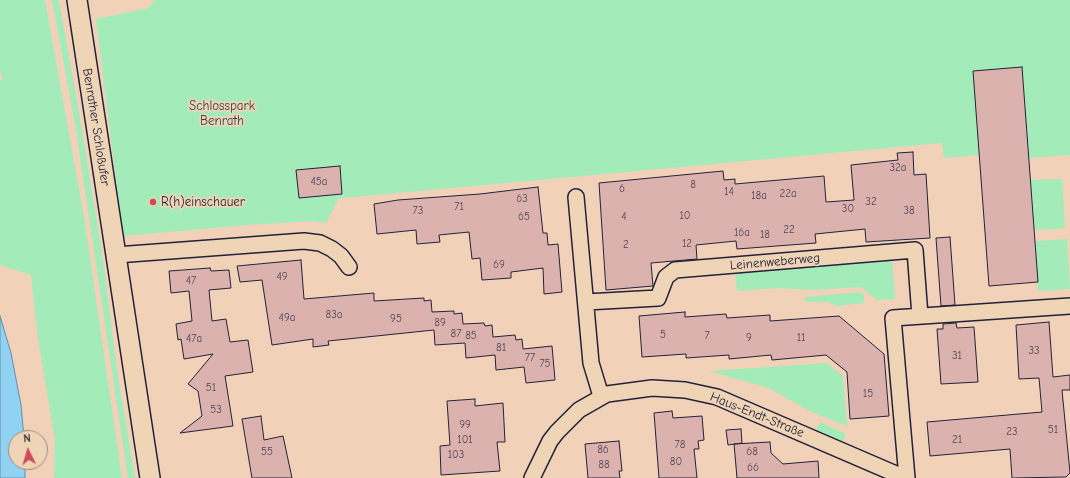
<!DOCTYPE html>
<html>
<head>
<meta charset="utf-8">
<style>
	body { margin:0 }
	#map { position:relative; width:1070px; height:478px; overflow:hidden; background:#f2d1b9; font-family:"Comic Neue",sans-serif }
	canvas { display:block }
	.north { position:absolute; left:8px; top:430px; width:40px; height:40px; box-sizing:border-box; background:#efd4b6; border:1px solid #9d8d85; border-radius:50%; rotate:355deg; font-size:11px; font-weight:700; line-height:16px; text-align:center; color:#22223b }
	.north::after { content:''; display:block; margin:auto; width:14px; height:18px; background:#d1495b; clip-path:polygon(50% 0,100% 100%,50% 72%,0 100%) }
</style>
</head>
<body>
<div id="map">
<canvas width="1070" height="478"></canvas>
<div class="north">N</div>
</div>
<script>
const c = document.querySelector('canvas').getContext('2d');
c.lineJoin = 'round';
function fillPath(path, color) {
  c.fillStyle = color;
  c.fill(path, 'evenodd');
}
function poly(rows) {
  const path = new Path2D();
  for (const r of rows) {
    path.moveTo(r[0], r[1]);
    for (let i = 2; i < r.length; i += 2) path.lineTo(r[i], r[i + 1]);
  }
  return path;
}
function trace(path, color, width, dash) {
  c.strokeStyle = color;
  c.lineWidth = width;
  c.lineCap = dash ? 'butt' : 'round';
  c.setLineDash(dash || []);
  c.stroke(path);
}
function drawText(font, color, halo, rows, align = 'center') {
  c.font = font + ' "Comic Neue",sans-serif';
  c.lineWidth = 3.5;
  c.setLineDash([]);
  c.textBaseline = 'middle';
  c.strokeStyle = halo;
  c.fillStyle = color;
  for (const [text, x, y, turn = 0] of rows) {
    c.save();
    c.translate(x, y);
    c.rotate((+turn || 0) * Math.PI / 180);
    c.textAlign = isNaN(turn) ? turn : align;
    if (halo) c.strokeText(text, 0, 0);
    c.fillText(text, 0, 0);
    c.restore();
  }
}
const green = poly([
	[0,0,45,0,85,223,122,478,54,478,55,440,38,338,31,275,0,265,0,81,3,79,0,70],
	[52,0,59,0,81,124,104,266,117,370,135,478,128,478,75,124],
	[154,0,1070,0,1070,155,1029,158,1022,67,974,71,980,155,944,158,942,143,343,198,339,198,326,223,311,221,248,225,123,236,96,19,149,8],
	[1062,179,1065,228,1034,230,1030,180],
	[1067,239,1070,289,1038,291,1035,241],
	[892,258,895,299,877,300,861,287,810,290,779,288,737,291,735,270],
	[859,292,864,295,864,303,836,306,828,302,807,302,804,299,806,297],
	[826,363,843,376,847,426,809,411,769,388,709,371],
	[820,422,846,434,842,442,816,430]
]);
const water = poly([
	[0,316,11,353,21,405,24,438,16,438,16,462,25,462,25,478,0,478,0,316]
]);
const building = poly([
	[1022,67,1038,282,989,286,973,71,1022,67],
	[913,152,914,175,926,174,930,238,866,242,865,229,815,234,816,243,737,249,736,241,696,245,697,259,651,263,653,286,606,290,599,183,723,171,724,180,735,179,735,184,824,176,826,202,854,200,851,165,898,160,897,153,913,152],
	[340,166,342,194,299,198,296,170,340,166],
	[538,187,543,233,547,233,548,245,558,244,562,292,544,294,543,268,511,272,511,278,482,280,480,258,472,259,469,232,439,235,440,242,417,244,416,230,377,234,374,204,398,200,480,194,538,187],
	[950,237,955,305,941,306,936,238,950,237],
	[301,260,304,299,374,293,374,301,424,298,424,301,431,300,432,312,454,311,454,314,462,313,463,324,484,323,485,326,492,325,493,337,515,335,516,340,522,339,523,349,552,346,555,380,526,383,524,367,496,370,495,355,466,358,465,343,435,345,434,330,328,341,329,345,313,347,313,339,272,345,262,280,240,282,237,266,301,260],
	[210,268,211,271,229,270,231,288,209,290,212,321,226,319,230,342,248,340,253,372,225,376,233,426,180,433,202,416,198,391,188,384,213,354,184,359,181,339,178,340,176,324,192,321,189,291,171,293,169,271,210,268],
	[685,312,685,317,726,314,727,318,770,315,770,321,839,316,884,354,889,416,850,419,847,372,826,355,772,360,771,355,729,359,729,355,686,358,686,354,642,357,639,316,685,312],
	[1049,322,1053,377,1070,375,1070,390,1062,390,1070,473,1066,477,1012,478,1010,449,930,456,927,422,1042,412,1039,378,1019,379,1016,325,1049,322],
	[956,323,957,328,974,327,978,382,941,384,937,329,943,329,943,324,956,323],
	[475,399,475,406,503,403,505,442,497,442,500,471,441,475,440,446,450,445,447,401,475,399],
	[672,411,673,418,702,416,704,440,698,441,699,449,694,449,697,478,659,478,654,413,672,411],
	[261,416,264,440,283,436,292,478,252,478,242,419,261,416],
	[741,429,742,443,728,445,726,430,741,429],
	[619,441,622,471,619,471,620,478,588,478,585,444,619,441],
	[770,442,771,453,783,464,818,461,819,478,737,478,734,444,770,442]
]);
const minor = poly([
	[576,197,591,363,601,396],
	[116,255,304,241,320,243,332,249,341,256,349,267],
	[586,302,658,298,666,277,675,270,915,250,920,316],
	[532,478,550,441,557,432,579,410,607,394,652,388,685,390,717,397,905,478],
	[907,478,893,318,1070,306]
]);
const tertiary = poly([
	[77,0,150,478]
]);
const markers = [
	[153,202,4,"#d1495b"]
];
const numberNames = [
	["32a",898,168],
	["45a",319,182],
	["8",693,185],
	["6",622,189],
	["14",729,192],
	["22a",788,194],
	["18a",759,196],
	["63",522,199],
	["32",871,202],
	["71",459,207],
	["30",848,209],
	["73",418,211],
	["38",909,211],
	["10",685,216],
	["65",524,217],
	["4",624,217],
	["22",789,230],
	["16a",742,233],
	["18",765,235],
	["12",687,244],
	["2",626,245],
	["69",499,265],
	["49",282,277],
	["47",191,281],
	["83a",334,315],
	["49a",287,318],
	["95",396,319],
	["89",440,323],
	["87",456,334],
	["5",663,335],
	["85",471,336],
	["7",707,336],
	["9",749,338],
	["11",801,338],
	["47a",194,339],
	["81",501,348],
	["33",1034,351],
	["31",957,356],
	["77",530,358],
	["75",545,364],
	["51",211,388],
	["15",868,394],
	["53",216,410],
	["99",465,425],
	["51",1053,430],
	["23",1012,432],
	["101",465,440],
	["21",957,440],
	["78",680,445],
	["86",603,450],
	["55",267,452],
	["68",752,452],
	["103",456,455],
	["80",676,462],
	["88",604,465],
	["66",753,468]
];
const parkNames = [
	["Schlosspark",222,106],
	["Benrath",222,121]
];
const streetNames = [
	["Benrather Schloßufer",96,127,81],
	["Leinenweberweg",775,262,-5],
	["Haus-Endt-Straße",757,415,22]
];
const poiNames = [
	["R(h)einschauer",161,202]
];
fillPath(green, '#a3ecba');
fillPath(water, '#91d2f2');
trace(water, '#658ca9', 1);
fillPath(building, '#dbb2ad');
trace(building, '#22223b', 1);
trace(minor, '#22223b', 18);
trace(tertiary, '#22223b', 22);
trace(minor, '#efd4b6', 15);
trace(tertiary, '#efd4b6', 19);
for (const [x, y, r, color] of markers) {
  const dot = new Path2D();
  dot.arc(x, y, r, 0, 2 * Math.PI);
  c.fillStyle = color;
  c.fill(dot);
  trace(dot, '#efd4b6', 1.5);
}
drawText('11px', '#504658', null, numberNames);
drawText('13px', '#35404e', '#efd4b6', parkNames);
drawText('13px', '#22223b', '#efd4b6', streetNames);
drawText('13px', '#22223b', '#efd4b6', poiNames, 'left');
</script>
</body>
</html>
